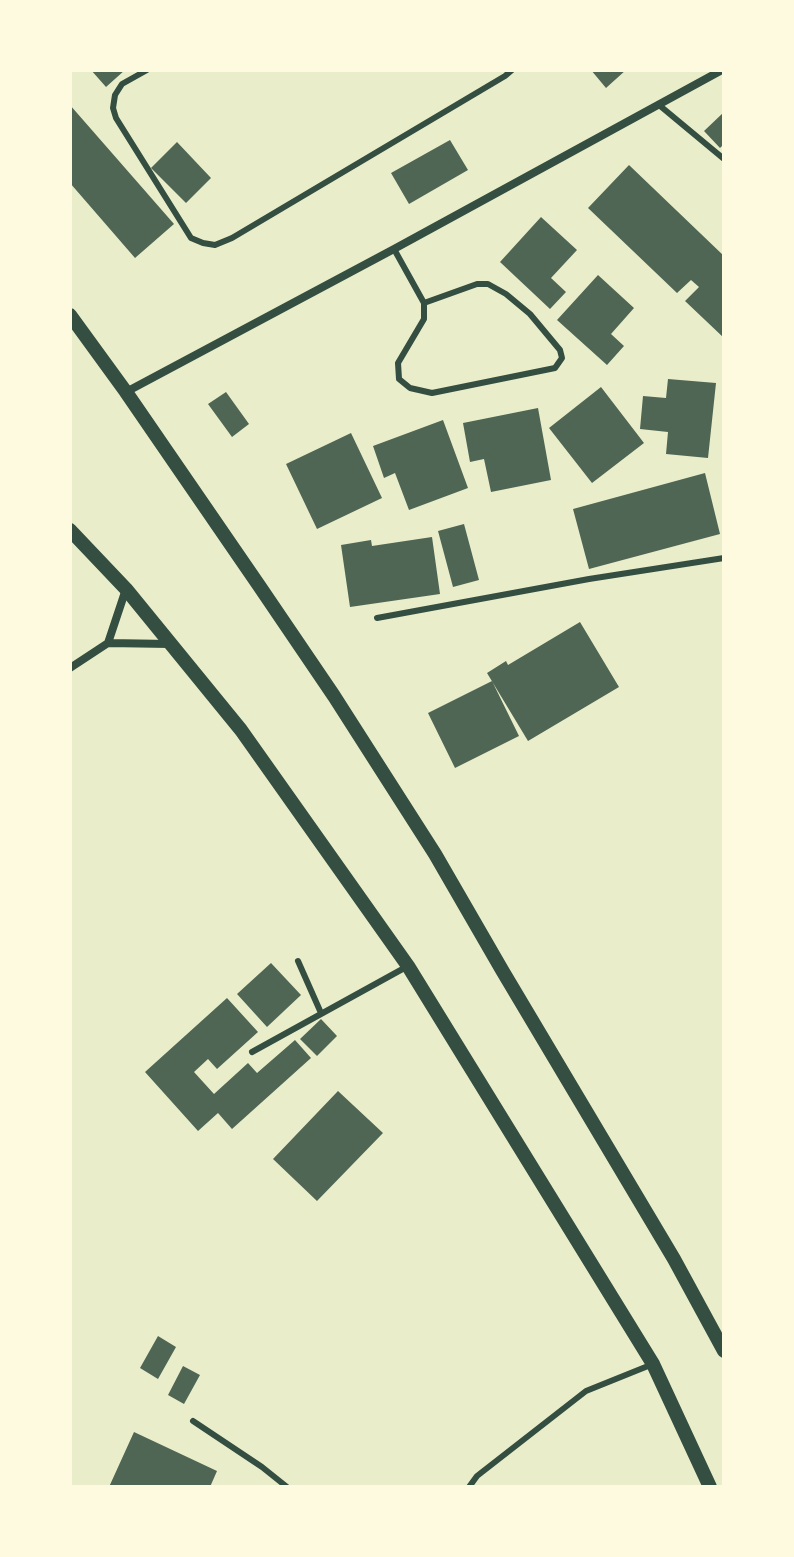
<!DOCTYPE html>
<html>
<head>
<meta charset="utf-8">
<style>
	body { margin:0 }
	#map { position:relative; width:794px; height:1557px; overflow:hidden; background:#e9edc9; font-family:"Public Sans",sans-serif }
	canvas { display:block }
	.frame { position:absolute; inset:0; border:72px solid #fefae0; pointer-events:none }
</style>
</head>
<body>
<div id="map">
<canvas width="794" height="1557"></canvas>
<div class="frame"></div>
</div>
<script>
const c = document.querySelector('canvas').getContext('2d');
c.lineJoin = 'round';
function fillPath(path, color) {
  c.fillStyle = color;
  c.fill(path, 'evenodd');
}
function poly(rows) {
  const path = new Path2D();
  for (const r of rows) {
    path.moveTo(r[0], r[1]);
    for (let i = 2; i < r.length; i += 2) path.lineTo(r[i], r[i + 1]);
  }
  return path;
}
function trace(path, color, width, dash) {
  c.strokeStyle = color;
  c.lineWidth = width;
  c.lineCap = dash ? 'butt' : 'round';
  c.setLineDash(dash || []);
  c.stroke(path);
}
const building = poly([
	[91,70,125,70,106,87],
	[591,70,626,70,606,88],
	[70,105,174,224,135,258,70,183],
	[724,112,724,144,720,148,704,131],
	[450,140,468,170,409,204,391,173],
	[177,142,211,178,186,203,151,168],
	[629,165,724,256,724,338,685,301,699,287,691,280,677,293,588,208],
	[541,217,577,250,551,278,566,292,550,309,500,262],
	[598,275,634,308,611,334,624,346,607,365,557,320],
	[668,379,716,383,708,458,666,454,668,432,640,429,643,396,666,398],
	[601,387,644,443,592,483,549,428],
	[226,392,249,424,232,437,208,404],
	[538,408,551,480,491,492,484,459,470,462,463,423],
	[443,420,468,488,409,510,395,473,384,478,373,446],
	[351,433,382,498,317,529,286,464],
	[705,473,720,534,589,569,573,509],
	[464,524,479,580,453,587,438,531],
	[432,537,440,594,350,607,341,545,371,540,372,546],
	[580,622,619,687,528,741,487,673,506,661,508,665],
	[492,681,519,736,455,768,428,713],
	[271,963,301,995,267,1027,237,994],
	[227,998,258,1032,217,1069,208,1059,194,1072,214,1094,248,1063,257,1073,295,1040,311,1058,232,1129,218,1113,198,1131,145,1072],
	[321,1019,337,1036,317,1056,300,1039],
	[338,1091,383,1133,317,1201,273,1159],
	[158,1336,176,1347,158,1379,140,1368],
	[183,1366,200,1375,184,1404,168,1395],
	[134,1432,217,1471,210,1487,109,1487]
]);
const service = poly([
	[147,70,122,84,115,95,113,108,116,118,191,238,203,243,215,245,232,238,505,76,512,70],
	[659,105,724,159],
	[394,249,424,303,424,319,398,363,399,379,410,388,432,393,555,368,562,358,560,350,530,314,506,294,488,284,477,284,424,303],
	[377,618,589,579,724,558],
	[298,961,321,1013],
	[252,1052,408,966],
	[193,1421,262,1467,287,1487],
	[469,1487,477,1476,586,1391,653,1364]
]);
const minor = poly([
	[126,392,394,249,722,70],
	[108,643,126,589],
	[70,668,108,643,170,644]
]);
const tertiary = poly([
	[70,315,126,392,260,587,334,696,435,854,502,970,674,1259,724,1351],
	[70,530,126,589,241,730,408,966,653,1364,710,1487]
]);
fillPath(building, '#4f6655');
trace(service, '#344e41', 6);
trace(minor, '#344e41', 8);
trace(tertiary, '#344e41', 14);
</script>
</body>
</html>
